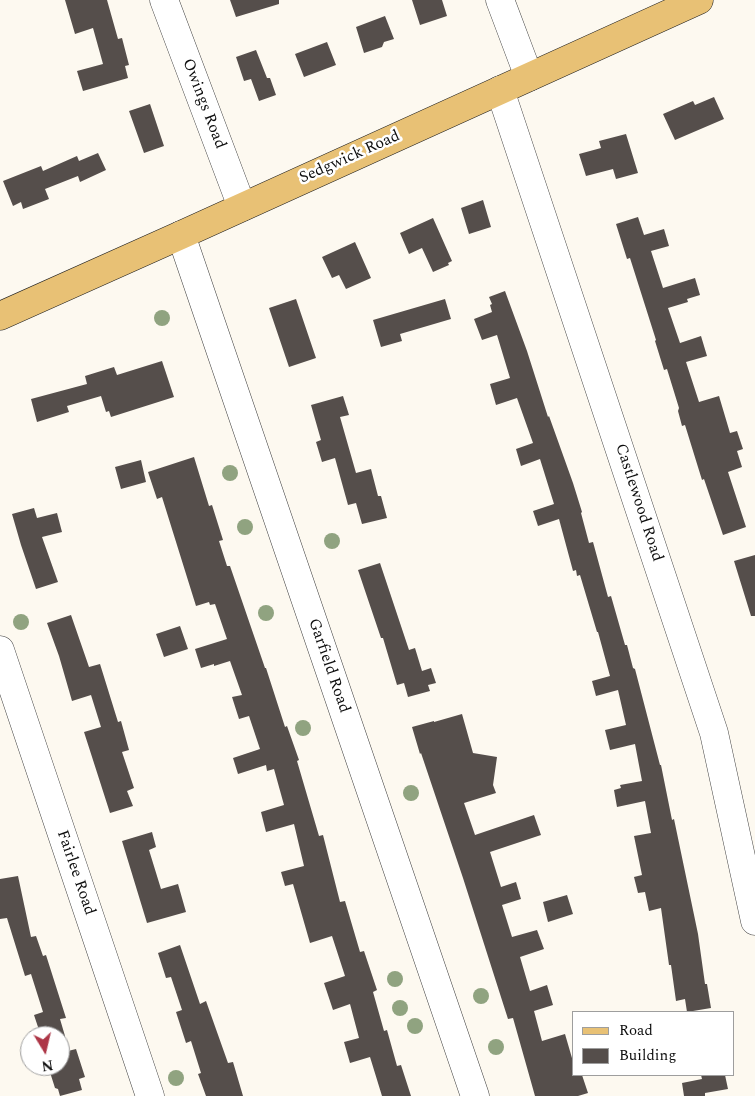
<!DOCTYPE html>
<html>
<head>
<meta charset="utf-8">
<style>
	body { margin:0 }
	#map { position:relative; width:755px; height:1096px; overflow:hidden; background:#fdf9f0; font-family:Spectral,serif }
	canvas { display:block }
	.legend { position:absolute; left:572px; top:1011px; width:162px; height:65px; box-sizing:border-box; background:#fff; border:1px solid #9e9e9e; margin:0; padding:6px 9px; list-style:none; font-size:15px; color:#0d0d0d }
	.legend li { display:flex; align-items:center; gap:10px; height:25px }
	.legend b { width:25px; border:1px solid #9e9e9e }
	.north { position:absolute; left:20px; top:1026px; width:50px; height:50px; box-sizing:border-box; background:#fff; border:1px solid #9e9e9e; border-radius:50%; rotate:171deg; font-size:14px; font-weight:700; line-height:20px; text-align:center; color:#0d0d0d }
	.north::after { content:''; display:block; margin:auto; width:18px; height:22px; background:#ad3647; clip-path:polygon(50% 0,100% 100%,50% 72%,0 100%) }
</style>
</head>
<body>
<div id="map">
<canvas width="755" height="1096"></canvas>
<ul class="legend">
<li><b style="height:6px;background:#e8c175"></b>Road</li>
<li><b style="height:14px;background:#554e4b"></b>Building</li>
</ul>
<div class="north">N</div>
</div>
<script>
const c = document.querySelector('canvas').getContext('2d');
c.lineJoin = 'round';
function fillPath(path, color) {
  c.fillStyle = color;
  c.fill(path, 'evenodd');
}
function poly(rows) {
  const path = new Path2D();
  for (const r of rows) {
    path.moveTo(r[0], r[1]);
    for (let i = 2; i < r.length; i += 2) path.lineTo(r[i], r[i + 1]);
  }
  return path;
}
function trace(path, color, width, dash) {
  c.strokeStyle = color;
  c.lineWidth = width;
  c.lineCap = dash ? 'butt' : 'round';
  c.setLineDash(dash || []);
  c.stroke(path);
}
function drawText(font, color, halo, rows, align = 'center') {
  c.font = font + ' Spectral,serif';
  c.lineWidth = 5;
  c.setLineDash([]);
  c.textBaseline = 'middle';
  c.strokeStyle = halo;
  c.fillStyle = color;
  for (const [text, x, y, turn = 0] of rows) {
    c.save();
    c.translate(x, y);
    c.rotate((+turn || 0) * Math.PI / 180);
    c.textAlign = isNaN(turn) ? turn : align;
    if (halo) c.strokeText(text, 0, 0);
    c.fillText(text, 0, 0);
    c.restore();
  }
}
const building = poly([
	[65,0,107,0,118,39,122,38,129,65,125,66,128,78,83,91,77,71,103,64,93,28,75,34],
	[230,0,279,0,279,4,236,17],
	[412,0,442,0,447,16,420,25],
	[385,16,394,39,384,42,382,47,364,53,356,27],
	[327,42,336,65,304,77,295,54],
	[256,50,267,78,270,78,276,95,259,101,251,79,244,81,236,57],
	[714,97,724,119,675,140,663,114,693,101,695,105],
	[150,104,164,146,144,153,129,111],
	[626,134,638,173,616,179,613,169,586,176,579,154,601,148,599,141],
	[98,153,106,170,80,182,78,176,45,189,49,199,23,209,21,202,13,206,3,181,41,166,43,171,77,156,79,161],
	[483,200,491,227,469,234,461,208],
	[638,217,644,235,664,229,669,246,651,251,663,288,695,278,700,295,687,299,688,302,668,308,680,343,701,336,707,356,686,362,699,402,719,396,730,433,737,431,743,449,737,451,742,467,728,472,746,527,723,535,704,479,702,480,685,425,682,426,678,411,679,408,667,369,664,370,655,341,656,340,630,258,627,259,616,224],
	[433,218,452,261,448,263,449,265,433,272,422,248,409,254,400,233],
	[355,242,371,278,346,289,339,275,332,278,322,257],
	[505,291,527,351,548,417,549,416,573,483,582,512,581,513,589,543,593,542,608,597,611,596,625,645,627,645,633,668,635,669,660,765,661,765,672,820,674,819,698,934,705,984,707,984,711,1008,687,1012,685,999,676,1001,671,965,669,965,661,908,649,911,645,892,638,893,634,877,642,875,634,836,651,833,645,801,617,807,614,790,621,788,620,785,642,781,635,744,610,750,605,730,626,725,618,690,596,696,592,681,610,676,598,632,597,632,580,575,577,576,576,570,573,571,559,519,538,526,533,511,554,504,540,459,521,466,516,449,533,443,517,398,496,405,490,384,510,378,497,335,482,340,474,319,492,312,490,305,492,304,489,297],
	[296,299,316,358,289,367,269,308],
	[445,299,451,319,400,334,402,341,381,347,373,320],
	[162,361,174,397,111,417,109,411,106,412,101,396,67,406,69,412,37,422,31,399,87,384,85,376,114,367,117,375],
	[343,396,349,415,340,417,356,473,371,469,378,496,381,496,387,518,362,524,356,503,348,505,335,458,322,462,316,442,321,440,311,405],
	[194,457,209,506,212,505,223,540,219,541,227,566,230,566,265,668,266,668,285,727,287,726,299,760,297,761,319,836,323,835,340,902,345,901,360,952,364,951,377,990,373,992,384,1031,387,1030,397,1066,401,1065,411,1096,382,1096,370,1057,350,1063,344,1042,359,1038,350,1004,333,1010,324,983,345,976,332,936,310,943,293,884,285,886,281,872,304,866,294,824,266,832,261,812,284,805,274,769,267,771,266,765,238,774,233,758,260,749,249,716,239,719,232,697,242,695,230,661,214,666,214,664,201,668,195,649,227,639,215,604,210,605,209,602,196,606,162,497,157,499,148,472],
	[141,460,146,482,121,489,115,467],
	[34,508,37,518,57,513,62,532,42,537,58,582,36,589,21,545,12,514],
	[755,555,755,616,751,616,734,561],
	[380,563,409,650,415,648,422,671,431,668,436,683,428,685,430,691,408,697,404,683,397,685,383,638,381,638,358,570],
	[71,615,89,667,100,664,118,722,121,721,129,750,122,752,134,788,127,791,133,806,110,813,84,732,101,727,91,695,72,701,59,656,47,623],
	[180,626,188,649,164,657,156,634],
	[462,714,473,753,497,757,493,785,496,793,464,803,475,835,534,815,541,835,490,852,501,887,516,882,521,899,502,905,512,937,537,930,544,949,520,957,530,991,547,985,553,1005,534,1011,542,1041,565,1034,574,1065,574,1075,582,1075,588,1093,578,1096,535,1096,513,1018,508,1019,463,878,421,753,420,754,412,727,434,721,434,722],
	[152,832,156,847,149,850,161,889,178,884,186,912,147,923,122,841],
	[18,876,31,937,36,936,43,956,46,955,66,1018,60,1019,65,1036,41,1036,34,1015,43,1012,31,974,25,976,7,918,0,919,0,879],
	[567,895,573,914,548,922,543,902],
	[180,945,200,1004,206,1001,228,1063,233,1062,243,1096,206,1096,198,1074,201,1073,191,1041,186,1043,176,1012,182,1010,171,977,166,978,158,953],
	[76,1049,85,1077,79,1079,82,1090,60,1096,58,1089,55,1088,48,1066,60,1066,60,1053],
	[701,1075,725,1075,728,1089,705,1093,705,1096,684,1096,682,1083,702,1079]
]);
const minor = poly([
	[164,0,242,207],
	[500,0,529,77],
	[500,90,714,733,755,921],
	[181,235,475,1096],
	[0,650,150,1096]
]);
const major = poly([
	[0,316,181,235,699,0]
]);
const trees = [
	[162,318],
	[230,473],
	[245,527],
	[332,541],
	[266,613],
	[21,622],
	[303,728],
	[411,793],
	[395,979],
	[481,996],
	[400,1008],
	[415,1026],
	[496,1047],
	[176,1078]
];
const streetNames = [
	["Owings Road",203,104,69],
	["Sedgwick Road",350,158,-24],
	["Castlewood Road",638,503,72],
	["Garfield Road",328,666,71],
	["Fairlee Road",75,873,71]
];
fillPath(building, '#554e4b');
trace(minor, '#404040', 29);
trace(major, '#1e1e1e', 29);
trace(minor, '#fff', 28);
trace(major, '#e8c175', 28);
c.fillStyle = '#90a380';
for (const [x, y] of trees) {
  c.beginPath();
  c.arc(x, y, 8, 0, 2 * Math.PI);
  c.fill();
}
drawText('16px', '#0d0d0d', '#fff', streetNames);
</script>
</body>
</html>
